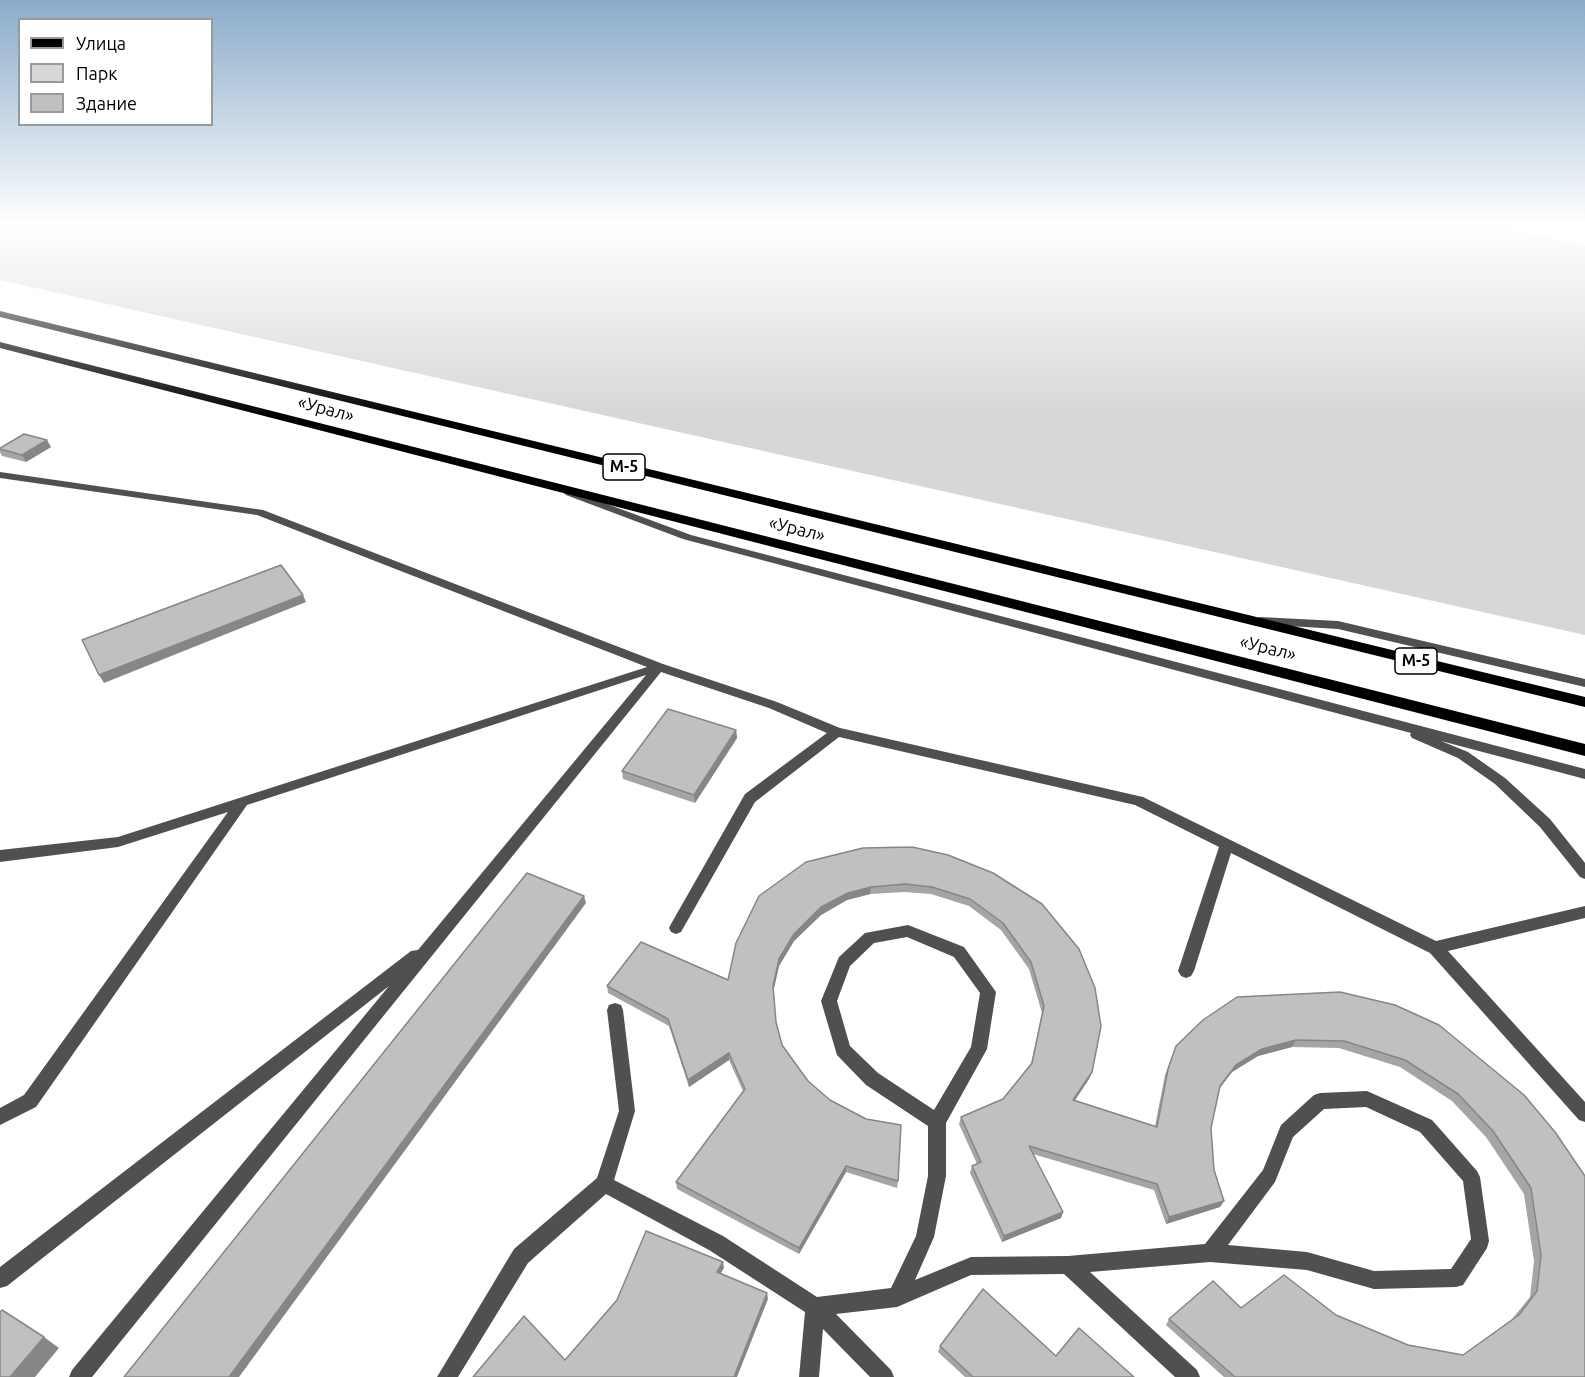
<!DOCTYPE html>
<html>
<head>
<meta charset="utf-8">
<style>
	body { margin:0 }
	#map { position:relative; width:1585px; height:1377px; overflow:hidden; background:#fff; font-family:Ubuntu,sans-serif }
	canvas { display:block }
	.legend { position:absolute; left:18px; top:18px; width:195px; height:108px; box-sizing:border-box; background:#fff; border:2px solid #999; margin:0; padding:8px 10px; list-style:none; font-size:18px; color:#000 }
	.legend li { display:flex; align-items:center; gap:12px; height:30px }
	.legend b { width:30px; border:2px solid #999 }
</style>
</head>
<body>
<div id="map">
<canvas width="1585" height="1377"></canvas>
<ul class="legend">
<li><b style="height:8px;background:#000"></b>Улица</li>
<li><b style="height:16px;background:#d7d7d7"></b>Парк</li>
<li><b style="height:16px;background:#c0c0c0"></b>Здание</li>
</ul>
</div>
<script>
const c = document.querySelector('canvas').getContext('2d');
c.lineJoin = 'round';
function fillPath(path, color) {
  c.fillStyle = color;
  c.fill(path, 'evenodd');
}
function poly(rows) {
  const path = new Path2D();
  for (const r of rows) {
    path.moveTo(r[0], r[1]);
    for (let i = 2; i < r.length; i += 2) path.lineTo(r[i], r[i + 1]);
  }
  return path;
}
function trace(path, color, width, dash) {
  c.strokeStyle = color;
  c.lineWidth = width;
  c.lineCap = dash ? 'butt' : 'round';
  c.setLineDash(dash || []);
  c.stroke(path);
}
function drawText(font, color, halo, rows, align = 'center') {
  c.font = font + ' Ubuntu,sans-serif';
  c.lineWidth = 4.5;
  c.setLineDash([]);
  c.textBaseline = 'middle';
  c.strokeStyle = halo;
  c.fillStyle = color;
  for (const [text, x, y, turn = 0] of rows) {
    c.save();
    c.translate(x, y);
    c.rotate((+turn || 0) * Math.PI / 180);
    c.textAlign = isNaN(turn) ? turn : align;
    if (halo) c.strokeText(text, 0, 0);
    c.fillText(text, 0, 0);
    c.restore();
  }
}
const green = poly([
	[0,223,1485,223,1585,246,1585,635,0,280]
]);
const service = poly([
	[0,472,263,510,663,664,777,702,840,728,1143,797,1436,941,1585,906,1585,918,1448,951,1585,1102,1585,1122,1579,1120,1430,953,1231,853,1194,971,1191,976,1186,978,1181,976,1178,971,1219,847,1135,805,839,737,755,802,681,932,676,934,671,932,669,928,671,924,745,794,827,733,769,708,661,672,92,1377,69,1377,72,1370,389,986,7,1286,0,1288,0,1267,411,951,418,950,646,675,247,805,36,1107,0,1125,0,1108,24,1095,228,812,118,847,0,862,0,850,118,837,647,667,257,515,0,478,0,472],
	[908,925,964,947,996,992,987,1049,946,1123,946,1176,934,1237,915,1280,971,1257,1068,1256,1205,1244,1263,1170,1281,1125,1314,1095,1320,1093,1367,1091,1432,1120,1477,1171,1480,1177,1489,1241,1487,1248,1463,1285,1456,1287,1374,1289,1307,1270,1210,1262,1090,1272,1197,1370,1200,1377,1175,1377,1064,1274,971,1275,897,1307,836,1314,891,1370,894,1377,870,1377,823,1329,819,1377,799,1377,805,1312,709,1250,606,1194,528,1263,458,1377,437,1377,514,1249,597,1178,619,1111,607,1010,609,1005,615,1003,621,1005,623,1010,635,1111,614,1180,723,1236,817,1297,891,1288,916,1236,928,1176,928,1126,866,1085,837,1055,821,1001,839,957,865,933,908,925],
	[907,937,954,957,980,993,971,1047,934,1110,878,1073,850,1046,837,1001,850,966,874,943,907,937],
	[1366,1107,1420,1132,1463,1181,1471,1239,1451,1269,1374,1271,1307,1252,1228,1245,1275,1182,1293,1137,1324,1109,1366,1107]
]);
const tertiary = poly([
	[569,490,691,535,1585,769,1585,779,1441,741,1468,752,1505,778,1550,819,1585,863,1585,879,1580,877,1540,827,1495,784,1458,758,1412,738,1410,735,1411,733,683,539,566,495,564,493,569,490],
	[1260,617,1338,621,1585,679,1585,687,1338,629,1256,624,1254,621,1260,617]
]);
const primary = poly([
	[0,311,1585,697,1585,707,0,317,0,311],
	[0,342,1585,744,1585,756,0,348,0,342]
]);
const wall = poly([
	[51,447,26,462,2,456,0,452,0,448],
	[736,730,737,738,695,803,623,779,622,771],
	[993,873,1092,1072,1089,1079,1075,1100,1155,1126,1165,1075,1176,1046,1237,997,1524,1095,1585,1377,1224,1377,1166,1325,1169,1319,1241,1308,1336,1315,1408,1345,1463,1355,1512,1319,1530,1297,1534,1261,1524,1194,1486,1137,1452,1101,1400,1067,1339,1048,1292,1047,1258,1056,1232,1072,1219,1089,1211,1128,1214,1170,1224,1201,1220,1207,1166,1224,1154,1190,1033,1154,1063,1212,1061,1218,1002,1242,970,1173,972,1166,977,1164,959,1124,961,1117,1003,1099,1031,1064,1042,1013,1029,969,1001,930,969,906,931,894,904,892,870,894,847,900,821,915,794,941,779,966,773,992,776,1022,782,1045,808,1081,898,1181,897,1188,846,1172,799,1254,677,1189,676,1182,743,1091,729,1060,689,1087,669,1026,608,993,607,986,728,980,759,896],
	[940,1346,1056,1356,1134,1377,965,1377,938,1352]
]);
const shadedWall = poly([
	[47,440,51,447,26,462,22,455],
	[303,595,306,602,104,683,99,675],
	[736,730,737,738,695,803,694,795],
	[871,887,870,894,847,900,821,915,794,941,779,966,773,993,773,986,779,959,794,934,821,907,848,893],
	[584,896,586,903,239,1377,229,1377],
	[1296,1040,1292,1047,1258,1056,1232,1072,1216,1093,1220,1086,1236,1065,1262,1049],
	[729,1053,729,1060,689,1087,688,1080],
	[1092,1072,1089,1079,1071,1106,1073,1100],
	[846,1166,846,1172,799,1254,799,1248],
	[1224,1201,1220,1207,1166,1224,1169,1217],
	[1063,1212,1061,1218,1002,1242,1004,1236],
	[723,1262,724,1268,718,1278,717,1272],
	[767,1293,768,1299,737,1377,734,1377],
	[44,1337,59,1348,35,1377,10,1377]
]);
const building = poly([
	[24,434,47,440,22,455,0,449,0,448,24,434],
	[281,565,303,595,99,675,82,640,281,565],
	[668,709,736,730,694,795,622,771,668,709],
	[912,847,948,855,993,873,1042,904,1079,949,1095,988,1101,1026,1092,1072,1073,1100,1157,1127,1168,1069,1176,1046,1203,1020,1237,997,1340,992,1395,1005,1439,1025,1524,1095,1555,1132,1585,1176,1585,1377,1235,1377,1169,1319,1213,1281,1241,1308,1284,1275,1336,1315,1408,1345,1463,1355,1519,1315,1537,1291,1541,1255,1531,1188,1493,1131,1458,1094,1405,1060,1344,1041,1296,1040,1262,1049,1236,1065,1220,1086,1211,1128,1214,1170,1224,1201,1169,1217,1157,1184,1029,1146,1063,1212,1004,1236,972,1166,981,1162,961,1117,1003,1099,1032,1063,1044,1006,1031,962,1003,923,970,899,932,887,905,884,871,887,848,893,821,907,794,934,779,959,773,986,776,1022,782,1045,808,1081,830,1100,866,1119,901,1125,898,1181,846,1166,799,1248,676,1182,745,1089,729,1053,688,1080,668,1019,607,986,641,942,728,980,736,943,759,896,806,862,863,848,912,847],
	[527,873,584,896,229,1377,124,1377,527,873],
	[646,1231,723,1262,717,1272,767,1293,734,1377,473,1377,524,1316,565,1360,617,1300,646,1231],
	[983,1289,1056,1356,1079,1328,1134,1377,973,1377,940,1346,983,1289],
	[2,1310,44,1337,10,1377,0,1377,0,1312,2,1310]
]);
const shields = [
	[624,467,42],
	[1416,661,42]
];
const shieldNames = [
	["М-5",624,467],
	["М-5",1416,661]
];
const streetNames = [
	["«Урал»",326,409,15],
	["«Урал»",797,529,14],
	["«Урал»",1268,648,14]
];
fillPath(green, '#d7d7d7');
fillPath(service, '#505050');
fillPath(tertiary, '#505050');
fillPath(primary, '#000');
fillPath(wall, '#a5a5a5');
fillPath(shadedWall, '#868686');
fillPath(building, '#c0c0c0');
trace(building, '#868686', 1.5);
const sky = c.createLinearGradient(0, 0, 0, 416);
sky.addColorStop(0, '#8aabca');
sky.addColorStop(0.54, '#fff');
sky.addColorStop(1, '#ffffff00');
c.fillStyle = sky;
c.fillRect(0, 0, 1585, 416);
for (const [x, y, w] of shields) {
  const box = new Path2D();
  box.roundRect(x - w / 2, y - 13, w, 26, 4.5);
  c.fillStyle = '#fff';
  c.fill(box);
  trace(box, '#000', 1.5);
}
drawText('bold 16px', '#000', null, shieldNames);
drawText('18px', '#000', '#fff', streetNames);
</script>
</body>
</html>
